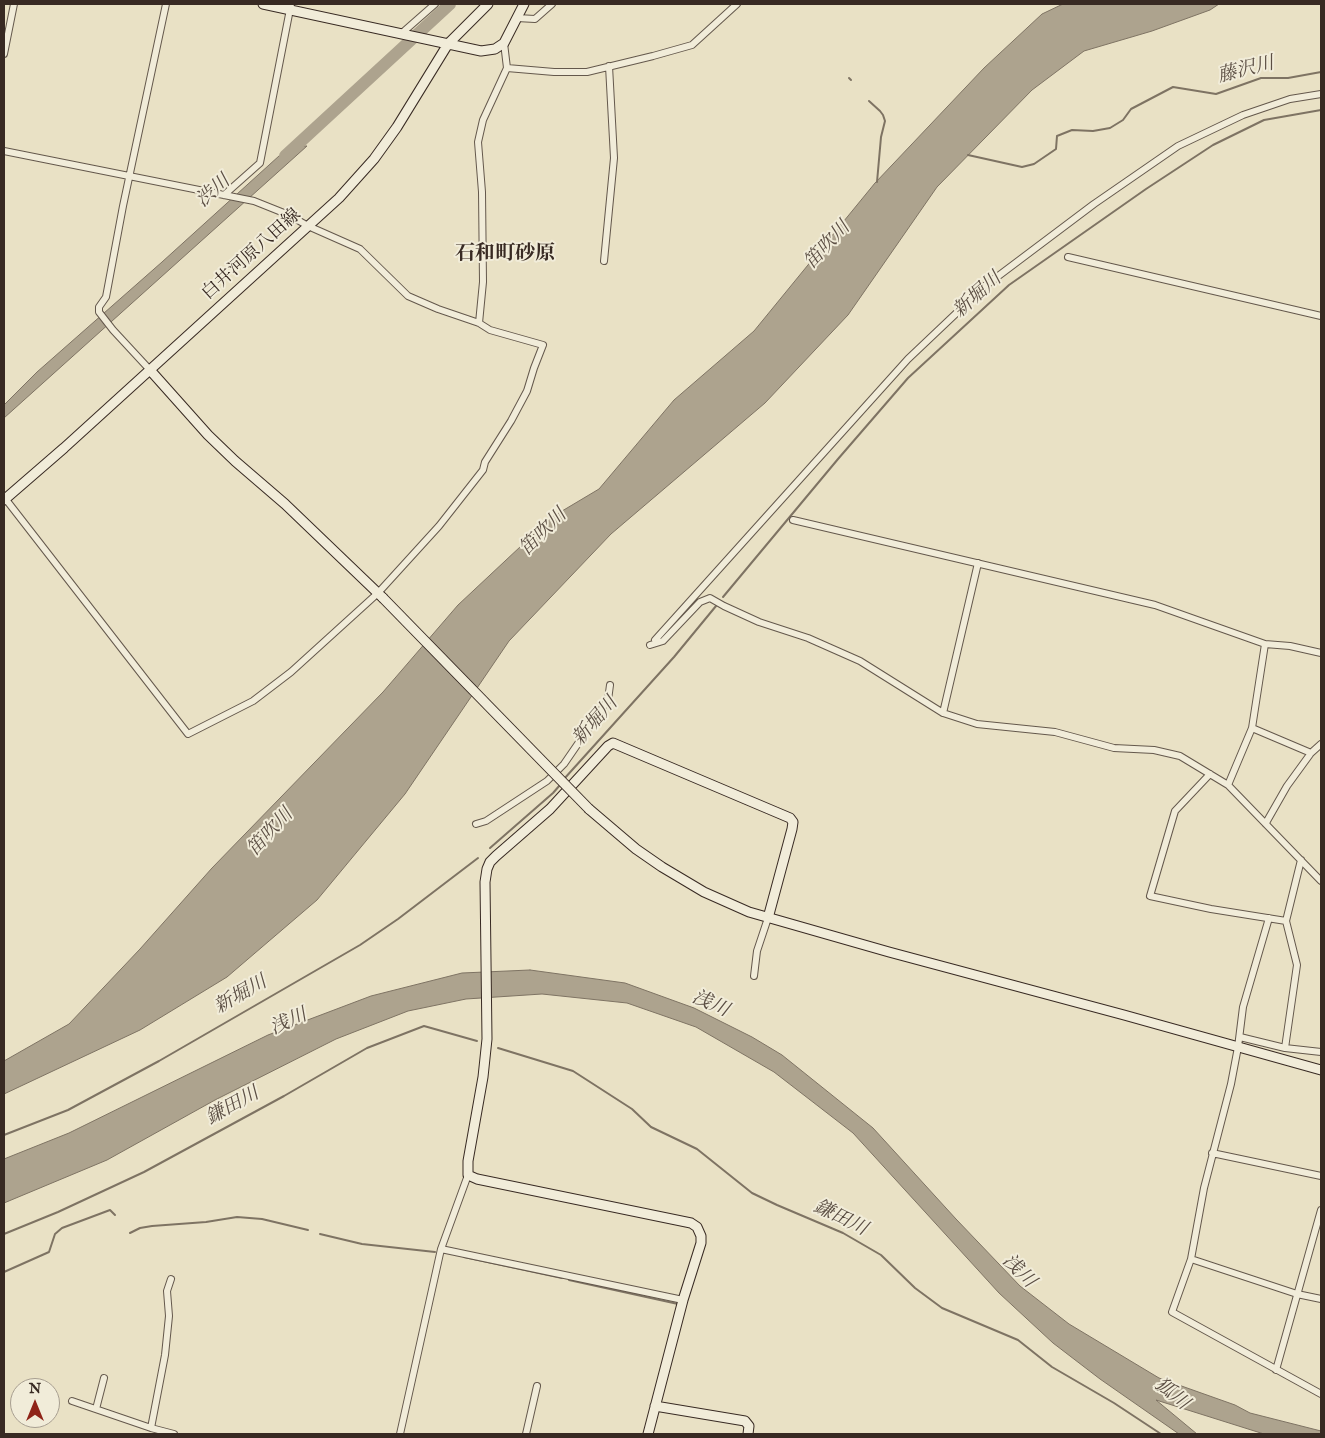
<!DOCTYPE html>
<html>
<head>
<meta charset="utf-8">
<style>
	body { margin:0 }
	#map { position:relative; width:1325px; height:1438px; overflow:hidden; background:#e9e1c5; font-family:"IM FELL English",serif }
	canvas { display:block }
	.frame { position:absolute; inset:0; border:5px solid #382a23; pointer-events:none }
	.north { position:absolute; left:10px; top:1378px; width:50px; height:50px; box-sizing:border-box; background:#f1ecd9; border:1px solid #a79e90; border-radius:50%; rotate:0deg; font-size:14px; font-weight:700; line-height:20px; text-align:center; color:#382a23 }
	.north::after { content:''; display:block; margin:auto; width:18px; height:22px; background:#8f2418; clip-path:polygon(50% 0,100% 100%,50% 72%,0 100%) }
</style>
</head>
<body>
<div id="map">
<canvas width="1325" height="1438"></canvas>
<div class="frame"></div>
<div class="north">N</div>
</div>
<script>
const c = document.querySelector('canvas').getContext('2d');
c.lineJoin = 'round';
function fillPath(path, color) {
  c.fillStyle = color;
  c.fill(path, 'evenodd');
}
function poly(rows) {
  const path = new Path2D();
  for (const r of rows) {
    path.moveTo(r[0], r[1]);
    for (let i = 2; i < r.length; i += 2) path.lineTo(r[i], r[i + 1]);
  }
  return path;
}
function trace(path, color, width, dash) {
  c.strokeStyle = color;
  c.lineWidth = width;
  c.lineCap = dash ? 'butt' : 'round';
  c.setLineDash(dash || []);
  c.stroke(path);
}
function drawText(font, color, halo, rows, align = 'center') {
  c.font = font + ' "IM FELL English","Noto Serif JP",serif';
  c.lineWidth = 4;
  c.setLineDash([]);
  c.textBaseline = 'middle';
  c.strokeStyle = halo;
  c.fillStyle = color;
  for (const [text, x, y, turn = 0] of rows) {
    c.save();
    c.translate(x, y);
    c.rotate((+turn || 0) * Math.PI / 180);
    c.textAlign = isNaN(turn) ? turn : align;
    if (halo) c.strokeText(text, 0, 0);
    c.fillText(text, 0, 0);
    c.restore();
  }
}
const water = poly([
	[1063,4,1219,4,1210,10,1152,31,1084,51,1032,90,937,187,848,315,765,403,611,534,509,641,405,794,317,900,227,977,140,1030,4,1094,4,1061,69,1024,140,949,212,868,383,692,458,605,552,517,599,489,674,400,754,331,875,183,984,68,1042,14,1063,4],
	[290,146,307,146,4,418,4,405,37,372,162,262,290,146],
	[530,970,625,983,694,1008,752,1037,782,1055,873,1128,956,1219,1020,1286,1069,1324,1159,1378,1235,1405,1250,1413,1321,1431,1321,1434,1264,1434,1156,1400,1197,1434,1179,1434,1100,1379,1053,1343,999,1293,853,1133,774,1072,696,1027,627,1003,542,994,466,999,408,1011,336,1039,215,1100,107,1160,4,1203,4,1159,69,1133,268,1035,371,996,462,973,530,970]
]);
const stream = poly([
	[849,78,851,80],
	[869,101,880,111,883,115,885,121,881,137,877,182],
	[968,155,1022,167,1034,164,1056,149,1057,136,1072,130,1093,131,1110,128,1123,120,1131,109,1173,87,1216,94,1261,78,1288,78,1321,72],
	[723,597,838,459,908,378,1009,285,1146,189,1213,145,1264,120,1321,110],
	[564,779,674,657,716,606],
	[490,848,553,793,560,785],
	[498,1048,573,1071,632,1109,651,1127,697,1149,752,1193,777,1205,843,1233,881,1255,915,1288,942,1308,1018,1340,1052,1367,1114,1403,1161,1434],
	[4,1135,68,1110,159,1061,360,945,398,919,478,858],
	[130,1233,140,1228,152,1226,206,1222,237,1217,262,1219,308,1230],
	[4,1234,58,1212,144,1172,284,1096,367,1048,424,1026,477,1041],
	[320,1234,362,1244,435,1252],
	[464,1257,562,1278],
	[4,1272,49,1252,55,1234,62,1228,110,1210,115,1215],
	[569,1280,678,1304]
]);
const river = poly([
	[285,156,450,4]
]);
const street = poly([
	[517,18,535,19,552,4],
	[402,33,435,4],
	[4,54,14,4],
	[507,68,554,72,587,72,653,56,692,45,737,4],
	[4,151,254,201,289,215,308,226,360,249,408,296,438,309,479,323,490,330,543,345,534,368,527,391,511,421,485,462,483,470,439,526,378,593,291,672,253,701,188,734,4,497],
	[224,195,260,163,291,4],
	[1068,257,1321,316],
	[604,261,614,158,609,66],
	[479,323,483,282,482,192,478,142,483,120,507,68,504,43],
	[150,370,113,330,99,312,99,307,106,297,123,206,166,4],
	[793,520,1155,605,1265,644,1290,646,1321,653],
	[655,640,908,359,985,286,1094,204,1178,146,1243,115,1290,99,1321,94],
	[650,645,663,641,700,602,710,598,724,606,759,622,808,638,860,661,943,713,977,724,1055,732,1114,748,1154,750,1180,756,1228,785,1321,881],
	[943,713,978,563],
	[1252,728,1311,753],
	[1210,774,1175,811,1150,896,1211,909,1286,921],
	[1228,785,1252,728,1265,644],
	[476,824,486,821,547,781,564,764,608,700,610,685],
	[1266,824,1267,821,1287,786,1311,753,1321,744],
	[1269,918,1243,1007,1238,1047,1231,1084,1204,1188,1191,1259,1172,1312,1321,1394],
	[754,976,757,951,768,918],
	[1240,1037,1285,1048,1321,1052],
	[1285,1048,1297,965,1286,921,1301,860],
	[1212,1153,1321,1176],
	[441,1249,683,1300],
	[1191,1259,1297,1294,1321,1299],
	[1276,1370,1321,1210],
	[72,1401,151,1428,174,1434],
	[96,1409,104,1378],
	[151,1428,165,1355,169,1316,167,1291,171,1279],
	[400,1434,441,1249,468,1175],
	[526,1434,537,1386]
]);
const secondary = poly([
	[263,4,481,51,495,49,504,43,524,4],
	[150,370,208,435,235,461,285,504,383,598],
	[4,500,64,448,339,198,374,159,397,127,448,44,488,4],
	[589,809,636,849,662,867,704,892,749,912,889,952,1124,1015,1321,1070],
	[655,1406,745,1421,749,1426,748,1434],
	[648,1434,683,1300,701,1243,701,1236,697,1227,691,1223,477,1179,468,1175,468,1161,483,1077,487,1039,485,882,487,869,490,862,496,856,550,809,608,746,613,743,790,818,793,822,792,829,768,918]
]);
const secondaryBridge = poly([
	[383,598,589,809]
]);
const streetNames = [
	["白井河原八田線",252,255,-42]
];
const waterNames = [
	["藤沢川",1246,71,-14],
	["渋川",214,192,-42],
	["笛吹川",828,246,-47],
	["新堀川",978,296,-42],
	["笛吹川",544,533,-45],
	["新堀川",596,722,-49],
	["笛吹川",271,833,-47],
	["新堀川",241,996,-30],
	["浅川",710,1005,24],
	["浅川",289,1023,-24],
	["鎌田川",233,1107,-29],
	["鎌田川",840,1219,26],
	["浅川",1018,1272,45],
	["狐川",1171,1395,39]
];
const quarterNames = [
	["石和町砂原",505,255]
];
fillPath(water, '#ada38e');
trace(water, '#7e7363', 1);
trace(stream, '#7e7363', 2);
trace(river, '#ada38e', 12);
trace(street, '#64584c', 8);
trace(secondary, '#382a23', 11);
trace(street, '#f1ecd9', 6);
trace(secondary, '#f1ecd9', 9);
trace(secondaryBridge, '#382a23', 11, []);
trace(secondaryBridge, '#f1ecd9', 9);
drawText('18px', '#382a23', '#f1ecd9', streetNames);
drawText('italic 19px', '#5b4e43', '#f1ecd9', waterNames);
drawText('bold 20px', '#382a23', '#f1ecd9', quarterNames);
</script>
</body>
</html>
